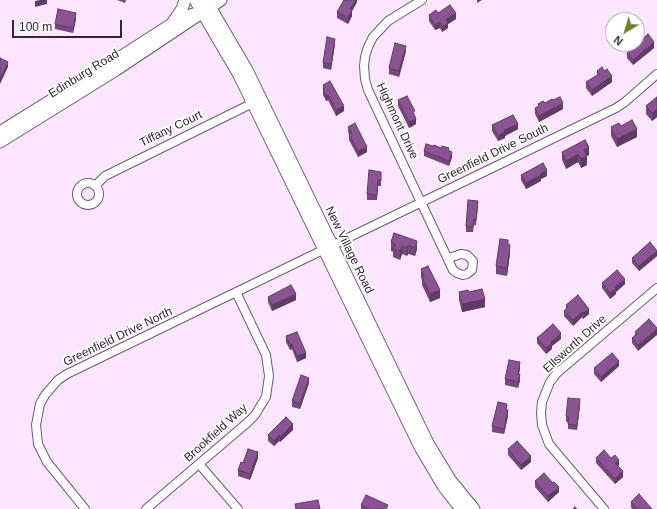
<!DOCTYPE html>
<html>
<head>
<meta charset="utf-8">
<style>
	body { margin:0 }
	#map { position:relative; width:657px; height:509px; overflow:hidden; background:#fbe5ff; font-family:Helvetica,sans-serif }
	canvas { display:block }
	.north { position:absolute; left:605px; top:12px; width:40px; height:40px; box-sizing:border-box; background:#fff; border:1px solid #aca9ad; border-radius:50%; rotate:218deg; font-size:11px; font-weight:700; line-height:16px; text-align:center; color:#302731 }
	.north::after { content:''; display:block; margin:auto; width:14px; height:18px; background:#787c26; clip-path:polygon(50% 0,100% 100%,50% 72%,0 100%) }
	.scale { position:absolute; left:12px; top:20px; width:110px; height:18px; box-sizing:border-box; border:2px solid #302731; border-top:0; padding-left:5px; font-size:12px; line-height:14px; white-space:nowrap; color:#302731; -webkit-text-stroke:3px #fff; paint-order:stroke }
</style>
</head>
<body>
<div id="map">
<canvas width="657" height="509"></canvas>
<div class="north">N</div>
<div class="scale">100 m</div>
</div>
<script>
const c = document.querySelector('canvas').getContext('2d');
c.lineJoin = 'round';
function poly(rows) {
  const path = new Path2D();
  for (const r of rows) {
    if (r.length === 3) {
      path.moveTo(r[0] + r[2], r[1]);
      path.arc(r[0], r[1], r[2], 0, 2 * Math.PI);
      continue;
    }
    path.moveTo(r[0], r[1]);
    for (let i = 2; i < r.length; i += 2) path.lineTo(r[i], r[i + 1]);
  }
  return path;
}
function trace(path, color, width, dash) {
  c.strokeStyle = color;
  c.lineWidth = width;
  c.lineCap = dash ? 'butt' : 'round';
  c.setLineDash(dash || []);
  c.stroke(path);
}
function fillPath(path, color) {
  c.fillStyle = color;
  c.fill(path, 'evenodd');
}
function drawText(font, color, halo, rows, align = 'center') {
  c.font = font + ' Helvetica,sans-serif';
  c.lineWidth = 4;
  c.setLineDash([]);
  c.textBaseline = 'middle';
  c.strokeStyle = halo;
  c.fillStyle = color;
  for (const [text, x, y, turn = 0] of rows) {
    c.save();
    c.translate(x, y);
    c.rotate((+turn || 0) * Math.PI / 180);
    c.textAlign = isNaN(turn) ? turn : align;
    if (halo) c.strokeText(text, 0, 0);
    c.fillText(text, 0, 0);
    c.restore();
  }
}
const minor = poly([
	[422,0,388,21,373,37,368,47,365,57,364,66,365,79,368,90,453,270,457,273,463,275,467,274,472,270,473,261,467,255,461,254,449,258],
	[88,194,11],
	[95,186,105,176,257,101],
	[199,464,238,509],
	[85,509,47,462,38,444,36,425,40,404,45,395,58,380,67,374,616,108,625,102,657,74],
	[146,509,247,423,255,415,266,397,269,376,266,355,236,292],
	[604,509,549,444,542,425,541,413,542,402,550,382,557,373,657,288]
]);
const secondary = poly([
	[195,0,239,75,420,447,443,486,461,509],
	[206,0,247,70,428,443,451,481,474,509],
	[173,22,182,9,185,0],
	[0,132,111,63,178,20,193,14],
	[0,142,116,70,221,0]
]);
const wall = poly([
	[117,0,126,0,125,3],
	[357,0,357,2,352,11,352,16,348,24,337,18,337,12],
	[438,13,456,19,448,24,448,28,442,32,440,28,435,30,429,21,429,15],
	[76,19,73,33,55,29,55,24],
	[335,44,331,70,323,68,323,63],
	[654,48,633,65,627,58,627,53],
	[406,51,399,77,389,74,389,68],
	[597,71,612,82,592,96,586,88,586,82,597,75],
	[323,85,344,111,336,116,328,100,326,101,323,95],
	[657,97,657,117,652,121,646,114,646,106],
	[398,100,415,116,416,124,409,128,398,106],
	[553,100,563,109,539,122,535,114,535,108,538,107,538,104,545,103],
	[492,125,518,129,505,136,505,138,498,141,492,131],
	[621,126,637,137,617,147,611,136,611,127],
	[348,127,367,152,358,157,349,140,349,134,348,132],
	[424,151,449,151,452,157,449,166,424,156],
	[562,152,589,155,587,156,587,165,581,168,578,162,566,169,562,160],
	[521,175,547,176,541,179,541,181,526,189,521,180],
	[381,177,381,186,378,186,377,200,367,200,367,194],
	[478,206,476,225,474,225,473,232,466,232,466,226],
	[394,233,417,249,415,256,408,254,407,256,402,254,400,260,393,257,393,252,391,251,391,242],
	[508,244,510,253,507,276,496,274,496,266],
	[657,256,639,271,632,263,632,258],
	[421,269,440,298,430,302,422,285,422,280,421,277],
	[602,283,625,284,616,292,616,294,610,299,602,288],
	[459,292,469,292,485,307,462,312,459,300],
	[268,297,296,300,272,311,268,302],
	[566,305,589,314,583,319,582,317,573,326,564,316,564,311,566,309],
	[649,319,638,351,632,343,632,338,635,335,635,332],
	[286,336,306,358,297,362,292,349,290,350,286,342],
	[537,338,561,339,552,346,552,349,546,354,537,343],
	[619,366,601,382,594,374,594,368],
	[520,368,519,374,520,380,518,388,505,385,505,379],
	[309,383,300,409,292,407,292,401],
	[580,405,577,430,568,429,568,422,566,422,566,416],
	[507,410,508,416,504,434,492,432,492,426],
	[293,430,280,442,279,441,274,446,268,441,268,435],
	[508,449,531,462,521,470,508,455],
	[258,458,250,480,238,476,238,470,243,463],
	[596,458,611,458,619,465,618,466,623,477,615,484,596,463],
	[535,481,553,483,559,492,548,502,535,487],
	[631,502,652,509,632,509,631,507],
	[361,505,388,509,361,509]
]);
const shadedWall = poly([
	[40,0,47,0,47,4,35,7,35,1],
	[356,0,357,0,357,2,352,11,352,16,348,24,348,18,350,9],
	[477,0,482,0,477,3],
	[76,13,76,19,73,33,73,28],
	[456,13,456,19,448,24,448,28,442,32,442,27,446,19],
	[440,22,440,28,435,30,435,25],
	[335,39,335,44,331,70,331,64],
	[654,42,654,48,633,65,633,60],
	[406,46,406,51,399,77,399,71],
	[8,62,8,67,0,84,0,79],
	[612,76,612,82,592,96,592,90],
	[328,95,328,100,326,101,326,96],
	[563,103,563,109,539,122,539,116],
	[344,106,344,111,336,116,336,110],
	[657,109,657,117,652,121,652,113],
	[416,119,416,124,409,128,409,122],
	[518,124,518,129,505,136,505,138,498,141,498,136,504,130],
	[637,129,637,137,617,147,617,139],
	[367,147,367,152,358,157,358,151],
	[589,147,589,155,584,158,584,150],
	[452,152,452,157,449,166,449,161],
	[578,154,578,162,566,169,566,161],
	[587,156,587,165,581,168,581,159],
	[547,170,547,176,541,179,541,181,526,189,526,183,540,174],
	[417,241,417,249,415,256,415,248],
	[408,245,408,254,407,256,407,248],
	[510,245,510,253,507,276,507,268],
	[402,246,402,254,400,260,400,251],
	[657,251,657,256,639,271,639,266],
	[625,279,625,284,616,292,616,294,610,299,610,293,615,287],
	[440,290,440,298,430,302,430,294],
	[296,294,296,300,272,311,272,305],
	[485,299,485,307,462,312,462,304],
	[589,309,589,314,583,319,583,313],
	[582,312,582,317,573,326,573,320],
	[657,329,657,335,638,351,638,345],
	[561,333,561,339,552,346,552,349,546,354,546,348,551,342],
	[292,344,292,349,290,350,290,345],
	[306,353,306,358,297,362,297,356],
	[619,361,619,366,601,382,601,377],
	[520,362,520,368,518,379,518,374],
	[520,374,520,380,518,388,518,382],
	[309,378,309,383,300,409,300,404],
	[580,399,580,405,577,430,577,425],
	[508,410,508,416,504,434,504,429],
	[293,424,293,430,280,442,280,437],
	[279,435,279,441,274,446,274,441],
	[258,452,258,458,250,480,250,474],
	[531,456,531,462,521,470,521,465],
	[619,460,619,465,615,468,615,463],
	[623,471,623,477,615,484,615,479],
	[559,487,559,492,548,502,548,496]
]);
const building = poly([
	[344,0,356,0,350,9,352,10,348,18,337,12,344,0],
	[450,5,456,13,446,19,448,23,442,27,440,22,435,25,429,15,436,10,438,13,450,5],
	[58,9,76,13,73,28,55,24,58,9],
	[648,34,654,42,633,60,627,53,648,34],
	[327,37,335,39,331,64,323,63,327,37],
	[395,43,406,46,399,71,389,68,395,43],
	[0,58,8,62,0,79,0,58],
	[602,67,604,71,607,69,612,76,592,90,586,82,599,74,597,71,602,67],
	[330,81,344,106,336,110,328,95,326,96,323,89,325,88,323,85,330,81],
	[407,96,415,111,413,112,416,119,409,122,398,100,407,96],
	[560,97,563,103,539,116,535,108,539,106,538,104,543,101,545,103,552,99,553,100,560,97],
	[657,97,657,109,652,113,646,106,657,97],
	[513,115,518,124,504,130,505,132,498,136,492,125,513,115],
	[632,120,637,129,617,139,611,127,619,123,621,126,632,120],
	[355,123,367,147,358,151,349,134,352,133,348,127,355,123],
	[585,140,589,147,584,150,587,156,581,159,578,154,566,161,562,152,585,140],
	[426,144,433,146,434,145,441,148,442,146,449,148,448,150,452,152,449,161,424,151,426,144],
	[543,163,547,170,540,174,541,175,526,183,521,175,543,163],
	[369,170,381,172,381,181,378,180,377,195,367,194,369,170],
	[468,200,478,201,476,220,474,219,473,227,466,226,468,200],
	[394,233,417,241,415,248,408,245,407,248,402,246,400,251,393,249,395,244,391,242,394,233],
	[500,239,508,240,508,244,510,245,507,268,496,266,500,239],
	[650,242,657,251,639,266,632,258,650,242],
	[428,266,440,290,430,294,422,277,424,276,421,269,428,266],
	[617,270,625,279,615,287,616,289,610,293,602,283,617,270],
	[291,285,296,294,272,305,268,297,291,285],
	[482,289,485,299,462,304,459,292,468,290,469,292,482,289],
	[578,295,589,309,583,313,582,312,573,320,564,311,568,307,566,305,578,295],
	[649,319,657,328,657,329,638,345,632,338,637,334,635,332,649,319],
	[553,324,561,333,551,342,552,343,546,348,537,338,553,324],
	[297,332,306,353,297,356,292,344,290,345,286,336,297,332],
	[612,353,619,361,601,377,594,368,612,353],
	[509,360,520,362,518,374,520,374,518,382,505,379,509,360],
	[301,375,309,378,300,404,292,401,301,375],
	[568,398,580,399,577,425,568,424,569,417,566,416,568,398],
	[498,402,507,404,506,410,508,410,504,429,492,426,498,402],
	[286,417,293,424,280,437,279,435,274,441,268,435,286,417],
	[517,441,531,456,521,465,508,449,517,441],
	[248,449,258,452,250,474,238,470,241,462,243,463,248,449],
	[604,450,611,458,615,455,619,460,615,463,623,471,615,479,596,458,604,450],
	[544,473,553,483,554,482,559,487,548,496,535,481,544,473],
	[639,494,652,509,637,509,631,502,639,494],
	[366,495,388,505,386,509,370,509,361,505,366,495],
	[318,500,320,509,296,509,295,504,318,500],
	[575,507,577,509,573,509,575,507]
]);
const streetNames = [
	["Edinburg Road",84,74,-32],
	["Highmont Drive",397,121,65],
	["Tiffany Court",171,129,-26],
	["Greenfield Drive South",493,154,-26],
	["New Village Road",349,250,64],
	["Greenfield Drive North",118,337,-26],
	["Ellsworth Drive",575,344,-42],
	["Brookfield Way",216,433,-42]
];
trace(minor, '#6e5b71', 10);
trace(secondary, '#6e5b71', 13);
trace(minor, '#fff', 8);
trace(secondary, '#fff', 11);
fillPath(wall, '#77487e');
fillPath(shadedWall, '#613b66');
fillPath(building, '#8a5492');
trace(building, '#613b66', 1);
drawText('12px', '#302731', '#fff', streetNames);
</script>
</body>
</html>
